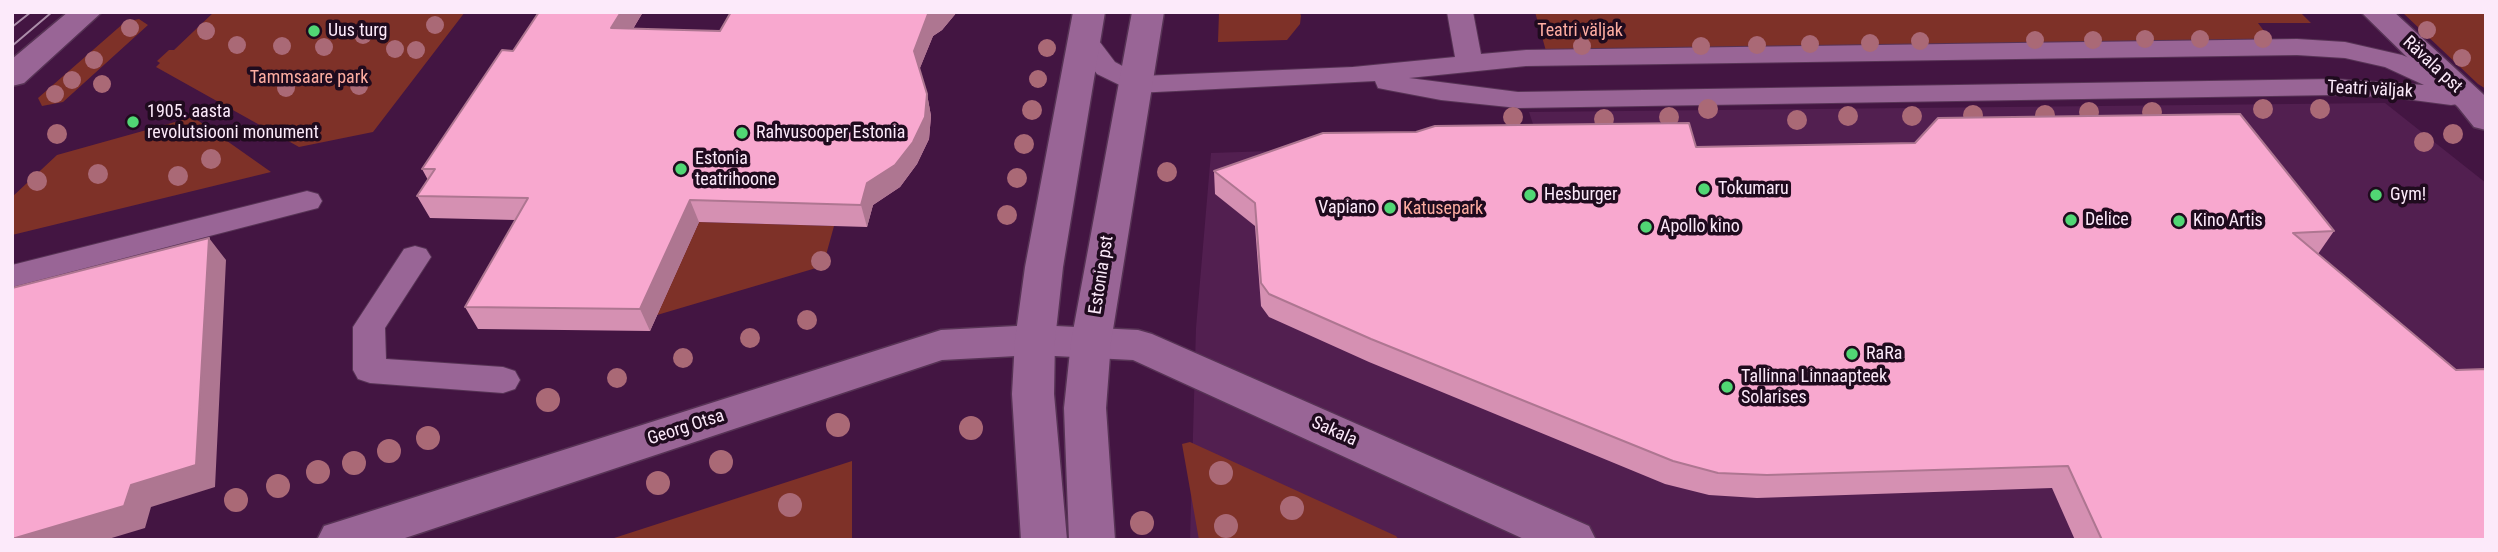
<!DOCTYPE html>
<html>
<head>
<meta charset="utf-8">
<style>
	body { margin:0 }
	#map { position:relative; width:2498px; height:552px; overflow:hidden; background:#431542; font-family:"Roboto Condensed",sans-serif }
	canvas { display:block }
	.frame { position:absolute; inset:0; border:14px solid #fceafa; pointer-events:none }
</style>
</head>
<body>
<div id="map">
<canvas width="2498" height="552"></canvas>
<div class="frame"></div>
</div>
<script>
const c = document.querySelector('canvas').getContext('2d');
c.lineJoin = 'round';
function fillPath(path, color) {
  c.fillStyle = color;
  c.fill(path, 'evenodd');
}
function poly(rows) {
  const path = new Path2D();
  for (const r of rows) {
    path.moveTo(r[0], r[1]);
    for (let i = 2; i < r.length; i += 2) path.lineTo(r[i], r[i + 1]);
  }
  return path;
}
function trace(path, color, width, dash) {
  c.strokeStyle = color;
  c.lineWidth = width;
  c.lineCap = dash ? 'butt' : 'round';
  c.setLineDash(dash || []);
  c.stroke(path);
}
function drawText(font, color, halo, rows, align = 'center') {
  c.font = font + ' "Roboto Condensed",sans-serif';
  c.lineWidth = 7;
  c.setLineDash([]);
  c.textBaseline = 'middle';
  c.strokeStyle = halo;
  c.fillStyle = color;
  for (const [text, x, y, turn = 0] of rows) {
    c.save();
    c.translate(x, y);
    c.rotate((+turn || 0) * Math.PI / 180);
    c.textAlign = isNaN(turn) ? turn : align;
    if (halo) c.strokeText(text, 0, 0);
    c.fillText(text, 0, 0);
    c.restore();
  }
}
const built = poly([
	[2385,103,2486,183,2486,540,1190,540,1196,328,1211,153,1539,142,1529,112]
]);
const green = poly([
	[214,12,465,12,373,132,299,147,156,67,160,63,157,61,169,50,174,50],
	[1219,12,1300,12,1301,16,1300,24,1287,40,1218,42],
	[1535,12,2300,12,2311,23,2258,23,2270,39,1546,51],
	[2402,12,2486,12,2486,89,2478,84],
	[139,19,148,25,63,102,42,106,38,98,125,22],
	[193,117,271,172,12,235,12,197,57,155],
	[699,222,834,226,823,266,657,315],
	[1190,442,1396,536,1399,540,1199,540,1182,444],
	[852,461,852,540,608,540]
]);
const lane = poly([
	[1447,12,1473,12,1481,54,1526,50,2297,39,2345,42,2402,55,2430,66,2473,90,2477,96,2473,102,2451,105,2390,97,2334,95,1518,108,1441,100,1388,90,1378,88,1375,81,1136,93,1097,74,1071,39,1075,33,1084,31,1093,33,1115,62,1141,76,1353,67,1455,57,1447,12],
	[2297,55,2345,58,2385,67,2424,85,2334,79,1518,92,1409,78,1526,66,2297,55],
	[307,191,318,194,322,201,318,208,12,287,12,265,307,191],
	[415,246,426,249,431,257,385,328,386,359,503,367,515,371,520,380,515,389,503,393,370,383,358,379,353,370,353,327,404,249,415,246]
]);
const street = poly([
	[1035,325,1138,330,1152,334,1589,526,1596,540,1526,540,1133,360,1035,355,942,360,399,540,317,540,324,526,340,521,941,330,1035,325]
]);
const secondary = poly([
	[68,12,102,12,24,83,12,86,12,59,68,12],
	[1073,12,1105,12,1063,267,1055,340,1054,394,1067,540,1021,540,1012,394,1015,340,1025,267,1073,12],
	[1132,12,1164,12,1111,342,1106,408,1115,540,1069,540,1064,408,1071,342,1132,12],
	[2361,12,2394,12,2482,93,2486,97,2486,130,2474,127,2458,107,2361,12]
]);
const tram = poly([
	[12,27,31,12],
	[12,46,52,12]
]);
const trees = [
	[435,25,9],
	[130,28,9],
	[2427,30,9],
	[206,31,9],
	[363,35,9],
	[2145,39,9],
	[2200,39,9],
	[2263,39,9],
	[2035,40,9],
	[2093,40,9],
	[1920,41,9],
	[1870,43,9],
	[1810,44,9],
	[237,45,9],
	[1757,45,9],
	[282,46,9],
	[1582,46,9],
	[1701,46,9],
	[324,47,9],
	[1047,48,9],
	[395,49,9],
	[416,50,9],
	[2462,58,9],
	[94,60,9],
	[1038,79,9],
	[72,80,9],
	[102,84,9],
	[359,86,9],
	[286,88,9],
	[55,94,9],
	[1708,109,10],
	[2263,109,10],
	[2320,109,10],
	[1032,110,10],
	[2089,112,10],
	[2152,112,10],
	[1973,115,10],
	[2045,115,10],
	[1848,116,10],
	[1912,116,10],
	[1513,117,10],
	[1669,117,10],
	[1604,119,10],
	[1797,120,10],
	[57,134,10],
	[2453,134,10],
	[2424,142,10],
	[1024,144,10],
	[211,159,10],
	[1167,172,10],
	[98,174,10],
	[178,176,10],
	[1017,178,10],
	[37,181,10],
	[1007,215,10],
	[821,261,10],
	[807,320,10],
	[750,338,10],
	[683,358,10],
	[617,378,10],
	[548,400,12],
	[838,425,12],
	[971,428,12],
	[428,438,12],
	[389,451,12],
	[721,462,12],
	[354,463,12],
	[318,472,12],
	[1221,473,12],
	[658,483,12],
	[278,486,12],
	[236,500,12],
	[790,505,12],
	[1292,508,12],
	[1142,523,12],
	[1226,526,12]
];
const wall = poly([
	[643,12,633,29,720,31,731,12,957,12,942,30,933,36,919,70,927,94,931,116,929,139,917,164,900,187,873,205,867,227,699,222,650,331,478,329,465,307,515,220,430,218,417,196,428,180,422,169,513,51],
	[1696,147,2334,231,2318,254,2486,540,2075,540,2052,488,1757,498,1709,495,1665,484,1369,362,1269,317,1261,306,1255,226,1215,194,1214,171]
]);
const shadedWall = poly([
	[621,12,643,12,620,50,611,28],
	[931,12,957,12,942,30,933,36,918,73,914,51,928,14],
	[927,94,931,116,929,139,917,164,900,187,873,205,867,227,861,205,867,183],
	[690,200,699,222,650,331,640,309],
	[209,238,226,260,215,487,151,507,145,528,105,540,12,540,131,485]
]);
const building = poly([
	[539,12,621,12,611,28,720,31,731,12,931,12,928,14,914,51,927,94,925,117,913,142,895,165,867,183,861,205,690,200,640,309,465,307,528,198,417,196,435,169,422,169,502,50,513,51,539,12],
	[2240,114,2334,231,2293,233,2456,370,2486,369,2486,540,2102,540,2068,466,1767,475,1718,473,1673,461,1371,339,1269,294,1261,283,1255,203,1214,171,1323,133,1416,132,1435,126,1689,123,1696,147,1915,143,1938,118,2240,114],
	[209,238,196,465,131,485,124,506,12,539,12,288,209,238]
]);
const markers = [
	[314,31,7,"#51d674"],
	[133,122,7,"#51d674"],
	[742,133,7,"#51d674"],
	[681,169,7,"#51d674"],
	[1704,189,7,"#51d674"],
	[1530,195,7,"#51d674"],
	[2376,195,7,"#51d674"],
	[1390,208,7,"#51d674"],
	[2071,220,7,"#51d674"],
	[2179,221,7,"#51d674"],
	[1646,227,7,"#51d674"],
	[1852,354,7,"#51d674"],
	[1727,387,7,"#51d674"]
];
const poiNames = [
	["Uus turg",328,31],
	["1905. aasta",147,112],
	["revolutsiooni monument",147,133],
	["Rahvusooper Estonia",756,133],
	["Estonia",695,159],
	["teatrihoone",695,180],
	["Tokumaru",1718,189],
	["Hesburger",1544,195],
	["Gym!",2390,195],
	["Vapiano",1376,208,"right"],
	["Delice",2085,220],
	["Kino Artis",2193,221],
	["Apollo kino",1660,227],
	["RaRa",1866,354],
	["Tallinna Linnaapteek",1741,377],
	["Solarises",1741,398]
];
const parkNames = [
	["Teatri väljak",1580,31],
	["Tammsaare park",309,78],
	["Katusepark",1443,209]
];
const streetNames = [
	["Rävala pst",2432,65,43],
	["Teatri väljak",2370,90,3],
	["Estonia pst",1102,275,-81],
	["Georg Otsa",686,428,-18],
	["Sakala",1334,432,24]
];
fillPath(built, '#521f50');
fillPath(green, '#7e3128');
trace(lane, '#573355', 2);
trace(street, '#573355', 3);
trace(secondary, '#573355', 3);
fillPath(lane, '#996596');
fillPath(street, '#996596');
fillPath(secondary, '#996596');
trace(tram, '#ac8eaa', 2);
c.fillStyle = '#aa6976';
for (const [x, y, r] of trees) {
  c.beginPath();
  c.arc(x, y, r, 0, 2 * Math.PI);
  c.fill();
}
fillPath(wall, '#d590b2');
fillPath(shadedWall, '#ae7691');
fillPath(building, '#f8a8cf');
trace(building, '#ae7691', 2);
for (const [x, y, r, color] of markers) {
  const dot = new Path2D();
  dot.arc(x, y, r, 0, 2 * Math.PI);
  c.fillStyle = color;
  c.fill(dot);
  trace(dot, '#1f0b1e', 2.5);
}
drawText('18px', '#fceafa', '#1f0b1e', poiNames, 'left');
drawText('18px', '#feada1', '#1f0b1e', parkNames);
drawText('18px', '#fceafa', '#1f0b1e', streetNames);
</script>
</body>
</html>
